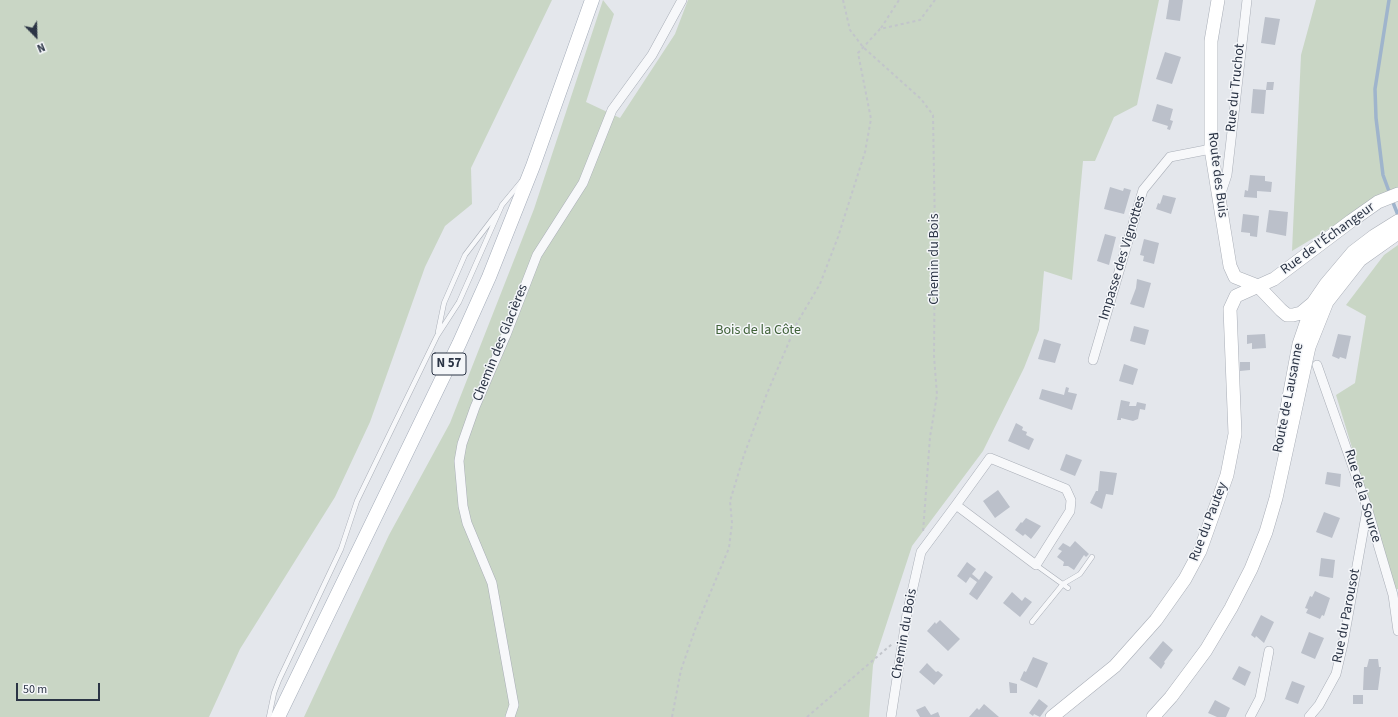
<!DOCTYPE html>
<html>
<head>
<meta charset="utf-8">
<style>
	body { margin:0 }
	#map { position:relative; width:1398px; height:717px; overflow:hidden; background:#e4e7ec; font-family:"Source Sans 3",sans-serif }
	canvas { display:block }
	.north { position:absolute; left:16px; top:16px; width:40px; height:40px; -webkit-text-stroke:3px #f4f6f9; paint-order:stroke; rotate:157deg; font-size:11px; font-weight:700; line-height:16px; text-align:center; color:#2b3445 }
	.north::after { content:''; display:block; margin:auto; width:14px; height:18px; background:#2b3445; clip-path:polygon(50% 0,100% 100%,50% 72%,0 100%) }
	.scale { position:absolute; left:16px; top:683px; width:84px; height:18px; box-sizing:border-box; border:2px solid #2b3445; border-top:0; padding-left:5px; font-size:12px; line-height:14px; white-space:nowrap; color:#2b3445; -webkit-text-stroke:3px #f4f6f9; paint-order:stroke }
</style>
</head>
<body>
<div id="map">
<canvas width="1398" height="717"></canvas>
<div class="north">N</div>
<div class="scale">50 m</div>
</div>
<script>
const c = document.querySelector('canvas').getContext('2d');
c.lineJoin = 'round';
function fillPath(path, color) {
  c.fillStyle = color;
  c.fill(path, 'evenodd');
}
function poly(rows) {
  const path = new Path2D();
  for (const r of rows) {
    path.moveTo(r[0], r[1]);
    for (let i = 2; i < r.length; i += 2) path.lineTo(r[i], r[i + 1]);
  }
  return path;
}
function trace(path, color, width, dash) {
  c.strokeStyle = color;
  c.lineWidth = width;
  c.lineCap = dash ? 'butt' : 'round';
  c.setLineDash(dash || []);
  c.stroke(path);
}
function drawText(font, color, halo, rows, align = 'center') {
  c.font = font + ' "Source Sans 3",sans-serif';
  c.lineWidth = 3;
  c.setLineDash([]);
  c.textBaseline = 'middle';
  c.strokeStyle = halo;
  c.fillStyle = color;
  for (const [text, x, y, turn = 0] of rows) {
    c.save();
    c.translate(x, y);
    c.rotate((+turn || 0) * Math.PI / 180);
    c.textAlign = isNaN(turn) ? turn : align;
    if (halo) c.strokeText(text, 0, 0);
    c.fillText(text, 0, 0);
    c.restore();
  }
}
const green = poly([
	[0,0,552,0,471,168,472,204,445,226,425,267,370,422,335,497,240,649,209,717,0,717],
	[603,0,614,14,586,102,620,118,675,34,688,0,1159,0,1137,105,1114,117,1095,161,1083,161,1072,280,1044,271,1039,330,1024,368,983,451,912,546,873,665,869,717,304,717,389,535,450,423,534,209],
	[1316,0,1398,0,1398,187,1292,251,1301,55],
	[1398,245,1398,589,1395,589,1336,395,1355,383,1366,316,1346,305,1384,255]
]);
const stream = poly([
	[1389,0,1375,89,1376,118,1383,175,1390,194],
	[1392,200,1398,215]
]);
const building = poly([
	[1169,0,1183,0,1180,21,1166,19],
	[1265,17,1280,19,1275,45,1261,43],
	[1165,52,1181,57,1172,84,1156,79],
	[1267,82,1274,82,1273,90,1266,90],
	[1253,89,1266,90,1264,114,1251,113],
	[1157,104,1173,109,1170,120,1173,121,1170,130,1167,129,1168,126,1152,121],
	[1250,175,1265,176,1265,181,1272,182,1271,192,1257,191,1257,198,1244,197,1245,190,1248,191],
	[1110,187,1123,191,1124,188,1131,190,1124,214,1104,209],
	[1163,195,1176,198,1171,214,1156,209,1158,203,1160,204],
	[1269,210,1288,212,1286,236,1266,232],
	[1243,214,1259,216,1257,237,1250,236,1250,233,1241,232],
	[1105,234,1116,237,1109,265,1097,261],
	[1144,239,1159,243,1154,264,1143,261,1144,256,1140,255],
	[1137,279,1151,283,1144,308,1130,304,1136,288],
	[1134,326,1149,330,1145,345,1130,341],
	[1265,334,1266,348,1252,349,1252,343,1247,344,1247,335],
	[1338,334,1351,336,1346,359,1340,357,1339,359,1332,356],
	[1044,339,1061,344,1055,363,1038,359],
	[1240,362,1250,362,1250,370,1240,371],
	[1124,364,1138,369,1133,385,1119,381],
	[1066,387,1069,388,1068,392,1077,394,1072,410,1039,399,1042,389,1064,395],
	[1121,400,1130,402,1129,406,1136,406,1137,402,1146,404,1145,410,1140,409,1138,419,1133,421,1121,418,1121,420,1117,420],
	[1016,423,1023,427,1022,430,1027,432,1026,435,1034,439,1029,450,1008,441],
	[1066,454,1082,460,1075,476,1060,470],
	[1100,471,1117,473,1113,495,1106,494,1102,509,1090,503,1096,491,1098,491],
	[1327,472,1341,474,1340,487,1325,484],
	[998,490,1010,507,995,518,983,501],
	[1324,512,1340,518,1332,538,1316,532],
	[1026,518,1041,526,1031,539,1025,534,1023,536,1015,530,1021,522,1022,523],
	[1075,541,1089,554,1086,557,1084,555,1074,570,1068,566,1063,566,1064,562,1057,557,1062,551,1058,549,1063,543,1070,547],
	[1321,558,1335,560,1333,578,1319,576],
	[967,562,976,569,972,574,979,580,985,571,993,577,977,600,969,594,977,582,970,577,966,583,957,576],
	[1315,591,1330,598,1324,616,1322,615,1320,619,1306,613,1308,609,1305,608,1310,596,1312,597],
	[1012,592,1022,601,1025,597,1032,602,1020,617,1003,603],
	[1261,615,1274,622,1264,643,1256,636,1255,638,1251,635],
	[940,620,960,639,948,651,927,631,935,622,936,624],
	[1309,632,1324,638,1315,659,1301,653],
	[1163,641,1173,650,1164,662,1165,663,1161,669,1149,658],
	[1033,657,1048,663,1037,688,1020,680,1024,671,1026,672],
	[1369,659,1378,659,1379,667,1381,667,1378,690,1363,690,1364,667,1367,667],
	[927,663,936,672,938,671,943,675,934,685,919,672],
	[1239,666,1251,672,1245,686,1232,679],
	[1292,681,1305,686,1298,704,1285,699],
	[1009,682,1017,684,1017,693,1010,693],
	[1353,695,1363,695,1363,704,1353,704],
	[1039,699,1048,706,1040,717,1034,714,1033,716,1029,713],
	[1215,700,1230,708,1226,717,1217,717,1208,713],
	[984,704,999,717,969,717,977,708,979,710],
	[925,706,931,715,938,712,940,717,920,717,916,710]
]);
const path = poly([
	[843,0,850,30,863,47,921,99,933,115,935,230,934,356,937,395,930,437,923,532],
	[881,28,899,0],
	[672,717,681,670,696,627,729,548,732,523,730,501,744,455,766,396,797,323,820,284,838,237,865,152,871,119,858,53,880,29,920,20,935,0],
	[807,717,892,644]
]);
const lane = poly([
	[438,332,444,303,465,255,497,213],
	[1036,565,1068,588],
	[1032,622,1063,584,1080,574,1092,557],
	[269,717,274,693,279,680,341,549,357,501,437,336,459,302,502,205,521,182]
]);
const street = poly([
	[1220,196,1227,175,1247,0],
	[1093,360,1143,190,1170,157,1211,149],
	[1317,365,1367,507,1393,595,1398,631],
	[510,717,514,705,492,583,467,523,463,506,459,461,462,444,475,407,506,335,537,255,583,183,612,110,652,55,682,0],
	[891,717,907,614,921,552,956,505,1036,565,1070,511,1071,500,1066,489,990,458,956,505],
	[1250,717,1260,698,1269,651],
	[1309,717,1319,705,1336,674,1343,644,1367,510]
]);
const secondary = poly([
	[1218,0,1211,41,1211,149,1230,266,1235,277,1258,286,1281,310,1287,315,1293,315,1301,313,1313,303],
	[1282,434,1299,344,1313,303,1326,284,1353,252,1374,236,1398,221],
	[1052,717,1115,666,1156,620,1185,579,1200,551,1227,475,1235,434,1230,309,1236,296,1274,279,1351,221,1378,202,1398,194],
	[1153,717,1171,697,1206,650,1231,608,1251,569,1266,532,1276,498,1309,347,1327,302,1360,260,1398,233]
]);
const primary = poly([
	[278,717,459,344,489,277,533,166,592,0]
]);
const shields = [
	[449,364,34]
];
const shieldNames = [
	["N 57",449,364]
];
const streetNames = [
	["Rue du Truchot",1236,88,-84],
	["Route des Buis",1217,175,83],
	["Rue de l'Échangeur",1328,239,-36],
	["Impasse des Vignottes",1123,258,-73],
	["Chemin du Bois",935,259,-90],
	["Chemin des Glacières",501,343,-68],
	["Route de Lausanne",1289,398,-79],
	["Rue de la Source",1362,496,73],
	["Rue du Pautey",1209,522,-69],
	["Rue du Parousot",1347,616,-79],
	["Chemin du Bois",905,634,-80]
];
const parkNames = [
	["Bois de la Côte",758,331]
];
fillPath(green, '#c9d6c5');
trace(stream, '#9fb4cc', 3.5);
fillPath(building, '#bbc0ca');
trace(lane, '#a9aeb7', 5.5);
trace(street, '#a9aeb7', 10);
trace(secondary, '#a9aeb7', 14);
trace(primary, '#a3abb8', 15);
trace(path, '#c2c5cb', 2, [3, 3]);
trace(lane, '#f7f8fa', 4.5);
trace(street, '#f7f8fa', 9);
trace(secondary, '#fff', 13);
trace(primary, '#fff', 14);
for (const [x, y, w] of shields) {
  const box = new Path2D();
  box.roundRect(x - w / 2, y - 11, w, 22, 3);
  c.fillStyle = '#f4f6f9';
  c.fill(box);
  trace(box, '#2b3445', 1);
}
drawText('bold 13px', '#2b3445', null, shieldNames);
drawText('14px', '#2b3445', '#f4f6f9', streetNames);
drawText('14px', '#3f6138', '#f4f6f9', parkNames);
</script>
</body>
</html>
